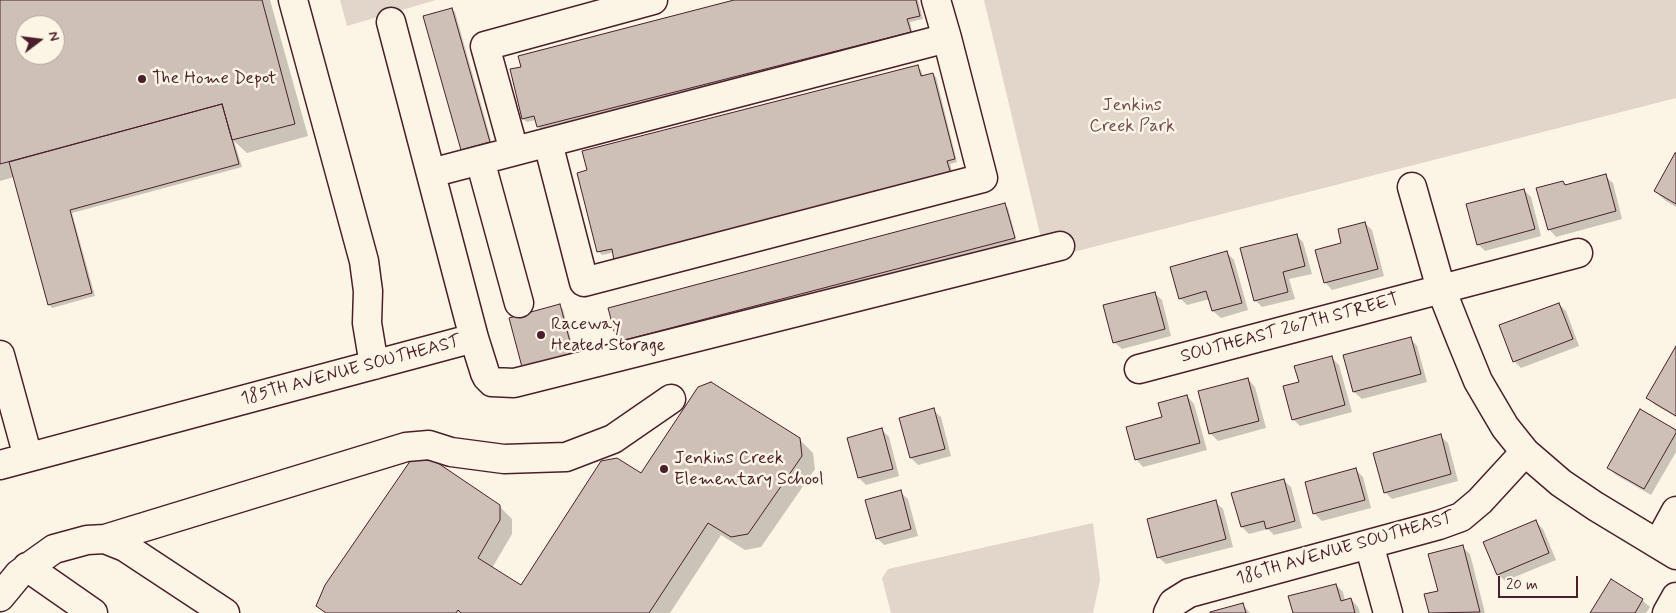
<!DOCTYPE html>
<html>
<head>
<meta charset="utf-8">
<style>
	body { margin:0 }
	#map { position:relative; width:1676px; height:613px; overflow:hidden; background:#fcf5e5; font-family:Mynerve,sans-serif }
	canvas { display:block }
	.north { position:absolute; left:15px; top:15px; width:50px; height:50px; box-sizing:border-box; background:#fcf5e5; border:1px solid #b59f9b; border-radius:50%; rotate:75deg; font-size:14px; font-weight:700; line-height:20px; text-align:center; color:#4a1f2b }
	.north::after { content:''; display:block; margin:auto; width:18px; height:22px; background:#4a1f2b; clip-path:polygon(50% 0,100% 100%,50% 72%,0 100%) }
	.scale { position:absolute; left:1498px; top:576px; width:80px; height:22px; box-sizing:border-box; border:2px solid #4a1f2b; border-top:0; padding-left:6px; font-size:15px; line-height:18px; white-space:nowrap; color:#4a1f2b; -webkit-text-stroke:4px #fcf5e5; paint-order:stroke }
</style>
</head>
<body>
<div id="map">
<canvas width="1676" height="613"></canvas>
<div class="north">N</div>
<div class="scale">20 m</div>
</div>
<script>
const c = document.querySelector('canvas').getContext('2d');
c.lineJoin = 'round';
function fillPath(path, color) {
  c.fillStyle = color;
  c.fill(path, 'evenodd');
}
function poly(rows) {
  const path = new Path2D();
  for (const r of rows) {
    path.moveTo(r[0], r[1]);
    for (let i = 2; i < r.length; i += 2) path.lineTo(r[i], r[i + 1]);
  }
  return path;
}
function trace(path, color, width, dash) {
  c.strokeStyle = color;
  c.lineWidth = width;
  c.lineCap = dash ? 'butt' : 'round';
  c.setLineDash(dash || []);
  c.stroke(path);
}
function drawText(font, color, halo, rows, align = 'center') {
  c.font = font + ' Mynerve,sans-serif';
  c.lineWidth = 5;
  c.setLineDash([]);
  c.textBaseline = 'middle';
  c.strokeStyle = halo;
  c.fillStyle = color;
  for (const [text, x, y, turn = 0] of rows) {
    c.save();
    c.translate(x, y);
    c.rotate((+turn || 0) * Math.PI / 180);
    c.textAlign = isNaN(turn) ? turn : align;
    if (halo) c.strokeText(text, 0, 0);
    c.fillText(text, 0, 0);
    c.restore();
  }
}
const green = poly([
	[340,0,436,0,347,26],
	[984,0,1676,0,1676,98,1046,259],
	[1093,523,1100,580,1093,613,891,613,882,578,888,569]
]);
const shadow = poly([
	[0,0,270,0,308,136,247,153,234,141,242,167,72,213,95,296,52,308,49,304,14,177,0,181],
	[25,25,55,25,55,55,25,55],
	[739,0,918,0,923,19,910,22,913,35,541,130,538,126,536,120,527,122,523,119],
	[452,9,455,12,491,140,462,149,462,150],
	[918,67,921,70,923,76,932,74,936,77,957,162,950,164,954,178,602,255,599,252,579,174],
	[1676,155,1676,207,1666,201,1655,191],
	[1605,176,1613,183,1622,219,1556,237,1549,229,1563,182,1567,186],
	[1524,190,1531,197,1541,236,1485,251,1478,244],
	[1005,205,1008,208,1017,242,621,345,618,342,609,309],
	[1365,223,1372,230,1384,276,1332,290,1325,282],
	[1296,235,1303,242,1312,274,1289,279,1295,299,1262,307,1255,300],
	[1227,253,1234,260,1248,310,1221,318,1213,311,1210,299,1187,305,1180,298],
	[1154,293,1162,300,1171,336,1122,349,1114,342],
	[1559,304,1566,311,1579,346,1521,368,1514,361],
	[559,305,563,309,575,356,526,369],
	[1410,338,1417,346,1427,382,1362,399,1354,392,1345,356],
	[1676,348,1676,417,1655,405,1647,397],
	[1332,358,1339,365,1352,412,1300,426,1293,419,1300,383],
	[1248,379,1255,387,1266,428,1218,441,1210,433],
	[1187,396,1194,404,1207,450,1143,467,1136,459,1163,418],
	[933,410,941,417,951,456,918,465,911,458],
	[882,430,889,437,899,476,866,485,859,478,848,439],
	[1676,432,1676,452,1651,495,1616,475,1609,468],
	[1440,436,1448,443,1458,481,1392,499,1385,492],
	[799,439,813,453,815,469,761,547,745,550,721,535,670,613,325,613,317,605,499,506,512,519,512,534,492,568,522,587,641,474],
	[1356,470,1363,477,1371,508,1322,521,1315,514],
	[1283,480,1291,487,1302,528,1274,535,1268,529,1249,534,1242,527],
	[900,492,908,499,918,536,884,545,877,538],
	[1215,502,1223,509,1233,547,1166,564,1158,557],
	[1536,522,1543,529,1556,560,1505,581,1498,574],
	[1462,547,1470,554,1485,613,1431,613,1426,595,1440,591],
	[1336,585,1343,592,1345,601,1351,599,1358,607,1360,613,1294,613],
	[1642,600,1650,607,1646,613,1592,613],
	[1243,605,1250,613,1212,613]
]);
const building = poly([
	[0,0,262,0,295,124,232,140,222,104,0,164,0,0],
	[25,25,55,25,55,55,25,55,25,25],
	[734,0,916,0,920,16,907,19,911,32,537,127,534,116,522,119,510,69,521,67,518,56,734,0],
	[452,8,490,142,461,150,423,16,452,8],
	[918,65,921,76,933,73,955,159,947,161,951,174,614,261,612,249,597,252,577,173,587,170,582,151,918,65],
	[222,104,239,164,70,210,92,293,48,305,9,162,222,104],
	[1675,153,1676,153,1676,204,1654,191,1675,153],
	[1606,174,1616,211,1548,230,1536,188,1563,181,1565,185,1606,174],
	[1524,189,1535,229,1477,245,1466,204,1524,189],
	[1005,203,1015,238,617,342,608,308,1005,203],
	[1365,222,1378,269,1324,283,1315,250,1341,243,1338,229,1365,222],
	[1297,234,1305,266,1283,272,1288,292,1254,301,1240,248,1297,234],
	[1227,251,1242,303,1212,311,1206,291,1179,299,1170,267,1227,251],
	[1155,292,1165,329,1113,343,1103,305,1155,292],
	[1559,303,1573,339,1513,362,1499,325,1559,303],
	[560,304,573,353,522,367,509,318,560,304],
	[1411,337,1421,374,1353,392,1343,355,1411,337],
	[1676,346,1676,416,1646,398,1676,346],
	[1332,356,1345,405,1292,420,1283,386,1299,382,1294,366,1332,356],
	[1248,378,1259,421,1209,434,1198,391,1248,378],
	[711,382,800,438,802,456,748,534,731,537,708,523,649,613,461,613,458,610,456,613,326,613,316,606,325,585,415,454,426,455,500,505,500,520,478,558,521,585,601,461,617,458,641,473,698,387,711,382],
	[1187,395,1200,443,1135,460,1126,427,1162,417,1158,403,1187,395],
	[934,408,945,449,910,458,899,418,934,408],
	[1640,409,1676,430,1676,433,1644,489,1607,468,1640,409],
	[882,428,893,469,858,478,847,438,882,428],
	[1441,434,1451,474,1384,493,1373,453,1441,434],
	[1356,468,1365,500,1313,514,1305,482,1356,468],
	[1284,479,1295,521,1266,529,1264,521,1241,527,1231,493,1284,479],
	[901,490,911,529,876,539,865,500,901,490],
	[1216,500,1226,539,1157,558,1147,519,1216,500],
	[1536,520,1549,553,1497,575,1483,542,1536,520],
	[1463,545,1480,612,1429,613,1424,594,1438,591,1428,554,1463,545],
	[1611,579,1643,599,1635,613,1590,613,1611,579],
	[1336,584,1341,601,1351,598,1355,613,1293,613,1288,596,1336,584],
	[1243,603,1246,613,1210,613,1210,612,1243,603]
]);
const minor = poly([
	[293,0,364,261,368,291,367,323,374,365],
	[936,0,947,38],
	[391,22,474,338,485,373,487,377,492,382,514,383,1060,246],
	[514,151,485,46,653,0],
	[480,160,519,303],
	[431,173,947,38,983,178,584,282,548,143],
	[1412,187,1441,289,1460,337,1478,381,1505,427,1525,452,1561,483,1595,506,1676,555],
	[0,355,28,457],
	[1139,369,1578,253],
	[0,465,474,338],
	[105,539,406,447,429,445,451,452,504,459,566,457,613,439,671,399],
	[1369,544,1388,613],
	[1658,544,1676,511],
	[27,567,93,613],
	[0,597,19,574,54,549,87,540,105,539,125,547,225,613],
	[1168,613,1173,603,1189,593,1439,525,1461,517,1480,501,1525,452],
	[1667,613,1676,597]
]);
const markers = [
	[142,79,5,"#4a1f2b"],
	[541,335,5,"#4a1f2b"],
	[664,469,5,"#4a1f2b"]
];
const poiNames = [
	["The Home Depot",152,79],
	["Raceway",551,325],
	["Heated Storage",551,346],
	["Jenkins Creek",674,459],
	["Elementary School",674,480]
];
const parkNames = [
	["Jenkins",1132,106],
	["Creek Park",1132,127]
];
const streetNames = [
	["SOUTHEAST 267TH STREET",1290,329,-15],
	["185TH AVENUE SOUTHEAST",351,371,-15],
	["186TH AVENUE SOUTHEAST",1345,549,-16]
];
fillPath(green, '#e2d5ca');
fillPath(shadow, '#0003');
fillPath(building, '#cfc0b7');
trace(building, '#4a1f2b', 1);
trace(minor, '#4a1f2b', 31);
trace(minor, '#fcf5e5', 28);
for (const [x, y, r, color] of markers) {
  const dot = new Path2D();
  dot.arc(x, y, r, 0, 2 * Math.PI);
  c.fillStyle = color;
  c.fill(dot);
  trace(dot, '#fcf5e5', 2);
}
drawText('18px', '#4a1f2b', '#fcf5e5', poiNames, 'left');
drawText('18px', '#704c53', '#fcf5e5', parkNames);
drawText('18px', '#4a1f2b', '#fcf5e5', streetNames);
</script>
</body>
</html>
